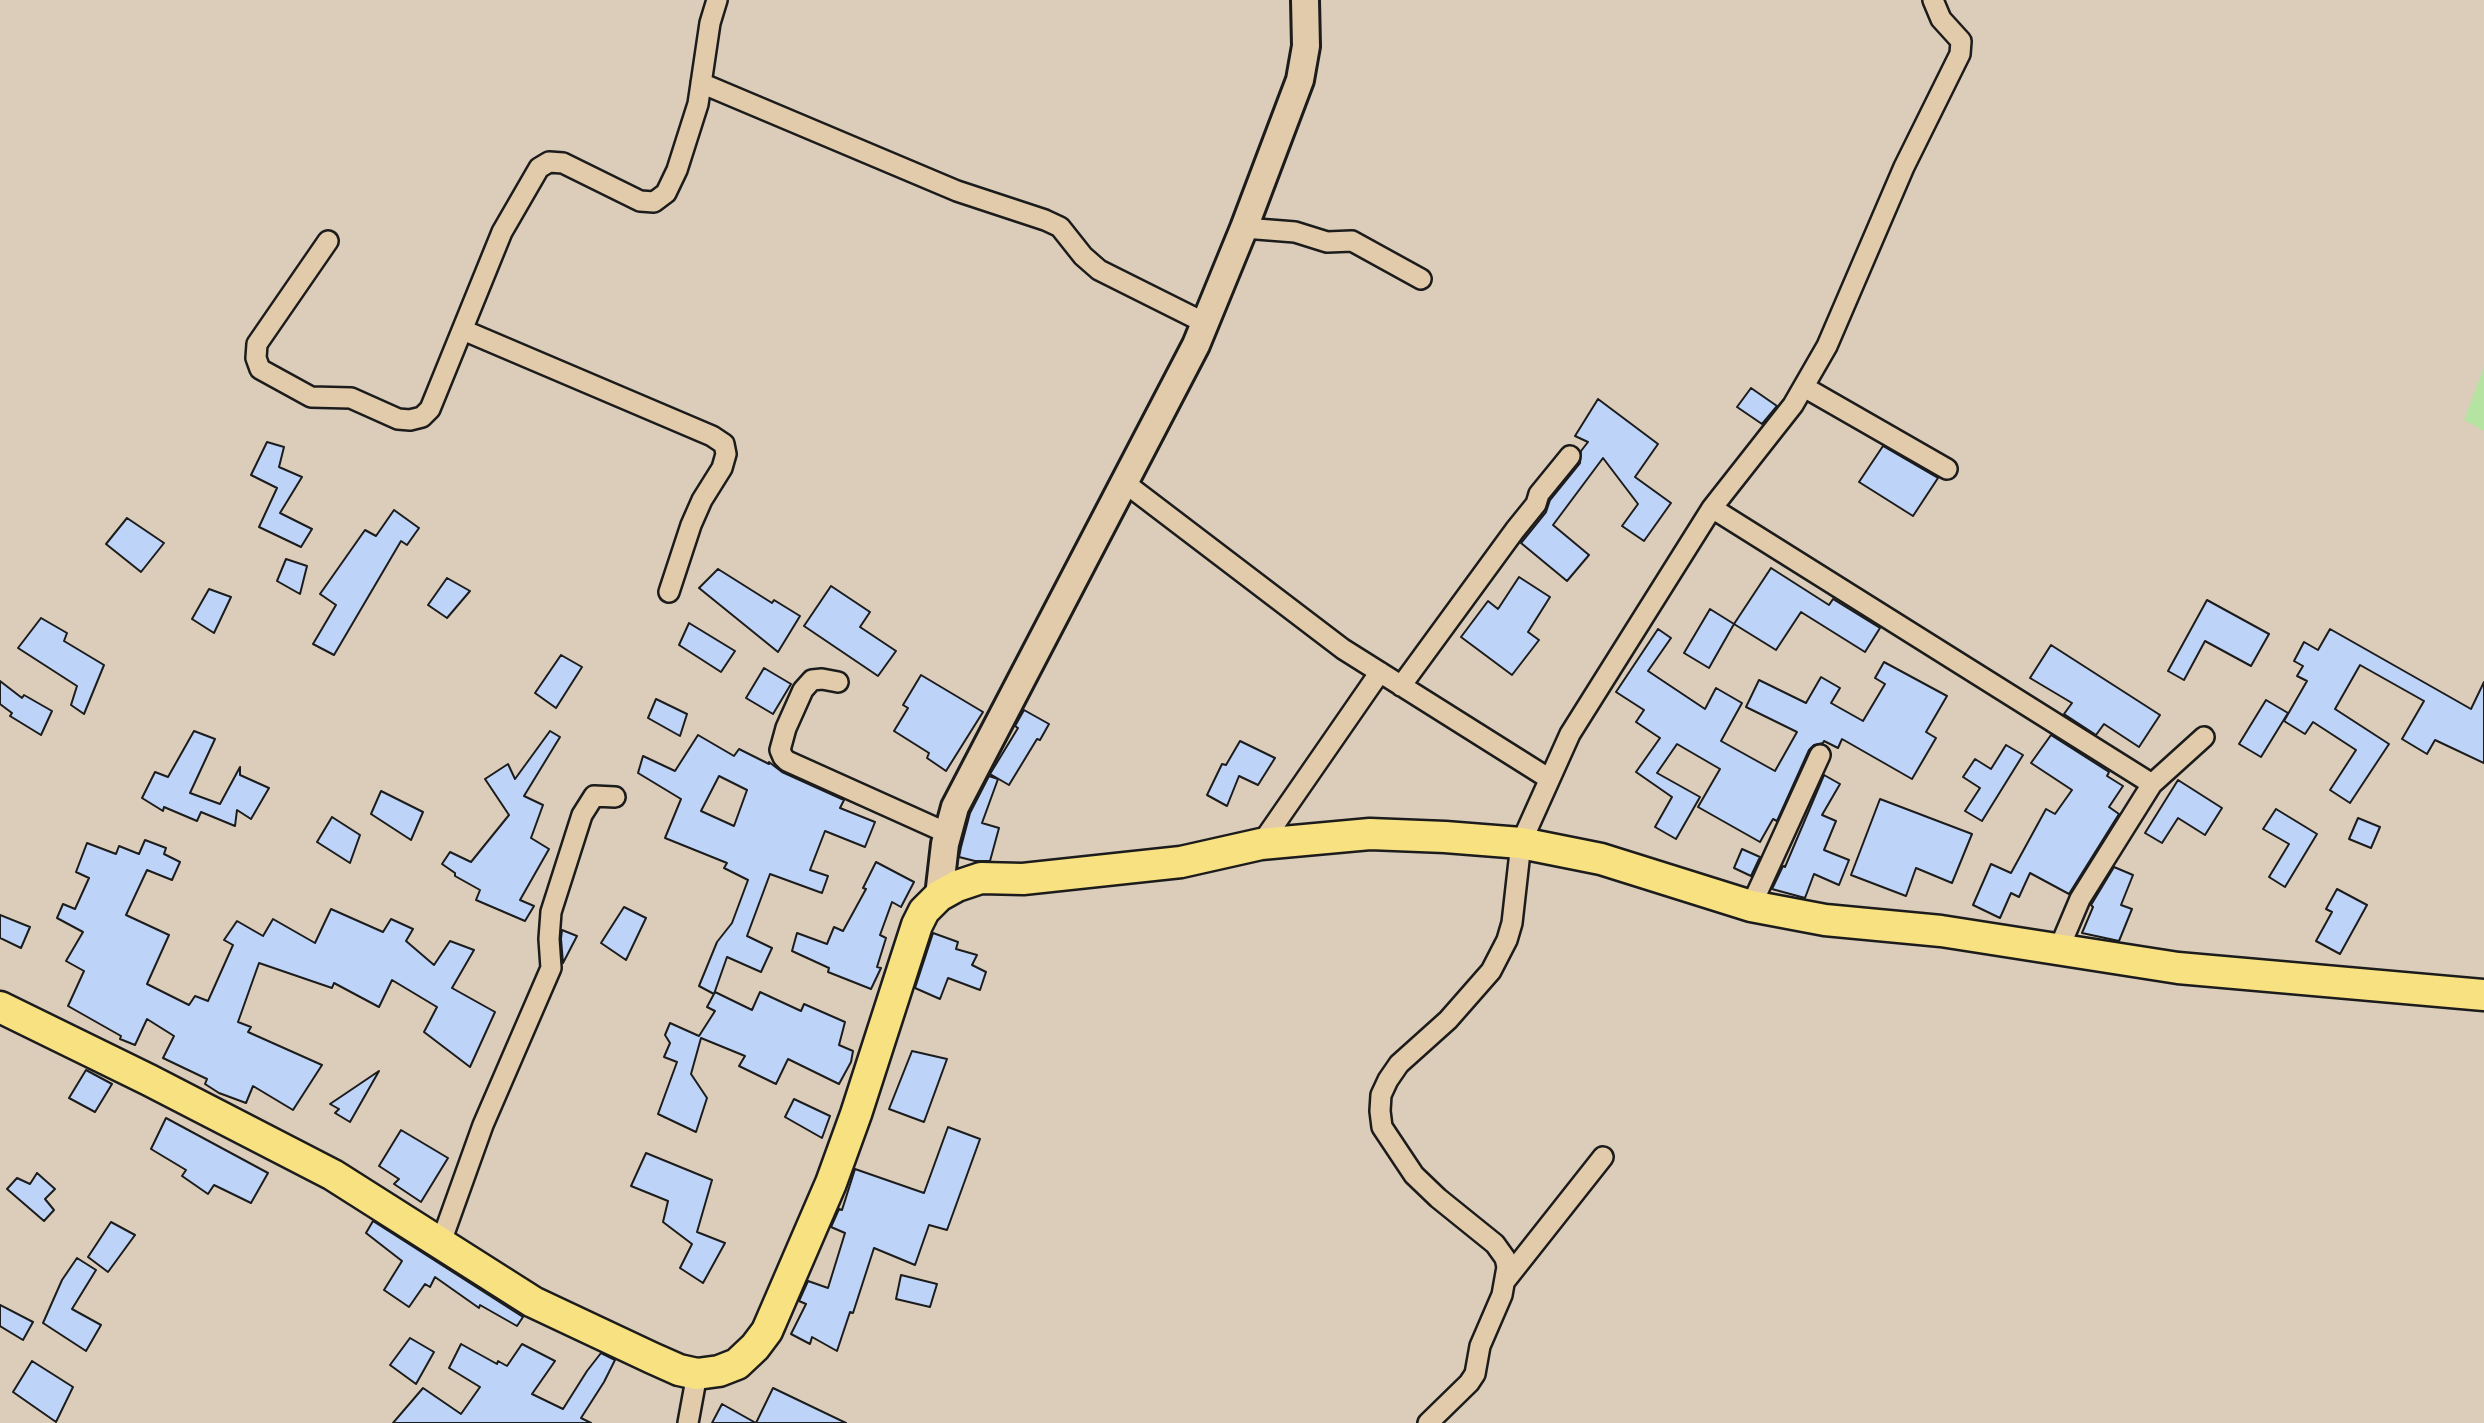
<!DOCTYPE html>
<html>
<head>
<meta charset="utf-8">
<style>
	body { margin:0 }
	canvas { display:block; background:#dbcdba }
</style>
</head>
<body>
<canvas width="2484" height="1423"></canvas>
<script>
const c = document.querySelector('canvas').getContext('2d');
c.lineJoin = 'round';
function fillPath(path, color) {
  c.fillStyle = color;
  c.fill(path, 'evenodd');
}
function poly(rows) {
  const path = new Path2D();
  for (const r of rows) {
    path.moveTo(r[0], r[1]);
    for (let i = 2; i < r.length; i += 2) path.lineTo(r[i], r[i + 1]);
  }
  return path;
}
function trace(path, color, width, dash) {
  c.strokeStyle = color;
  c.lineWidth = width;
  c.lineCap = dash ? 'butt' : 'round';
  c.setLineDash(dash || []);
  c.stroke(path);
}
const green = poly([
	[2484,367,2484,431,2464,420]
]);
const building = poly([
	[1751,388,1777,406,1762,424,1737,407,1751,388],
	[1598,399,1658,444,1635,477,1671,503,1644,541,1622,526,1638,504,1603,458,1553,525,1589,555,1567,581,1521,543,1546,512,1550,500,1580,463,1581,451,1588,442,1575,436,1598,399],
	[267,442,284,447,279,467,302,477,280,513,312,529,301,547,259,527,277,488,251,475,267,442],
	[1883,446,1938,478,1913,516,1859,482,1883,446],
	[394,510,419,528,407,545,401,541,334,655,313,644,336,605,320,594,365,530,376,536,394,510],
	[127,518,164,543,141,572,106,544,127,518],
	[286,559,307,566,300,594,277,581,286,559],
	[1771,568,1829,605,1833,599,1880,628,1865,652,1801,612,1776,650,1734,624,1771,568],
	[718,569,772,603,774,600,800,616,778,652,699,588,718,569],
	[1519,577,1550,597,1528,632,1539,640,1512,675,1461,637,1488,601,1498,609,1519,577],
	[447,578,470,591,447,618,428,605,447,578],
	[831,586,870,612,860,627,896,651,878,676,804,626,831,586],
	[209,589,231,597,214,633,192,619,209,589],
	[2207,600,2269,634,2251,666,2205,641,2184,680,2168,671,2207,600],
	[1710,609,1734,624,1709,668,1684,653,1710,609],
	[41,618,67,633,64,641,104,665,84,714,71,705,77,686,18,648,41,618],
	[689,623,735,651,721,672,679,645,689,623],
	[1658,629,1671,638,1648,671,1705,709,1716,688,1742,703,1721,741,1775,771,1797,732,1746,707,1759,680,1806,703,1821,677,1840,688,1831,703,1863,721,1885,684,1875,678,1884,662,1947,696,1926,732,1936,738,1912,779,1842,739,1838,748,1824,741,1823,743,1814,745,1809,750,1777,821,1773,819,1760,842,1698,807,1720,769,1677,744,1657,773,1700,797,1676,839,1655,827,1672,797,1636,772,1660,738,1636,722,1644,710,1616,692,1658,629],
	[2330,629,2471,709,2484,682,2484,763,2435,740,2427,754,2402,739,2424,701,2360,665,2335,709,2389,744,2350,803,2330,790,2356,750,2313,722,2305,734,2284,721,2307,681,2297,676,2303,666,2294,661,2304,642,2318,650,2330,629],
	[2051,645,2160,715,2139,747,2104,724,2096,735,2064,714,2072,703,2030,678,2051,645],
	[561,655,582,667,556,708,535,693,561,655],
	[764,668,791,684,773,714,746,698,764,668],
	[921,675,983,712,946,771,927,758,929,753,894,731,908,708,903,705,921,675],
	[0,681,22,698,24,695,52,711,41,735,10,716,12,713,0,704,0,681],
	[656,699,687,714,680,736,648,718,656,699],
	[2266,700,2288,713,2261,757,2239,744,2266,700],
	[1024,710,1049,724,1040,740,1037,739,1009,785,990,774,1018,728,1015,726,1024,710],
	[194,731,215,739,190,793,220,804,240,767,240,775,269,788,251,819,237,810,235,826,201,812,197,821,164,807,163,811,142,798,155,772,168,777,194,731],
	[550,731,560,737,524,796,543,805,531,838,549,849,520,900,534,906,525,921,476,900,480,890,455,876,455,873,442,864,450,852,471,862,509,815,485,779,508,764,515,779,550,731],
	[698,735,734,756,739,749,769,764,769,762,782,772,844,800,840,808,875,822,865,847,825,831,810,870,828,876,822,893,770,874,747,936,772,948,761,972,727,957,714,994,699,986,717,942,732,923,748,880,724,868,727,863,665,838,681,799,638,773,643,756,675,771,698,735],
	[719,776,747,790,734,826,701,811,719,776],
	[2051,735,2109,772,2107,776,2123,786,2109,807,2119,814,2069,894,2030,873,2019,897,2011,893,2000,918,1973,905,1991,864,2011,873,2046,809,2055,814,2072,790,2031,763,2051,735],
	[1240,741,1275,758,1258,785,1239,776,1227,806,1207,795,1222,764,1226,765,1240,741],
	[2006,745,2023,755,1982,821,1965,811,1980,788,1963,777,1975,759,1991,769,2006,745],
	[1824,775,1840,784,1822,815,1836,821,1824,850,1849,860,1839,885,1814,874,1805,898,1772,889,1783,866,1785,867,1824,775],
	[989,776,998,779,982,823,999,828,990,861,975,861,959,857,961,847,970,813,989,776],
	[2178,780,2222,808,2205,835,2178,818,2162,843,2145,833,2178,780],
	[381,791,423,812,411,840,371,814,381,791],
	[1880,799,1972,834,1952,883,1916,868,1906,896,1851,875,1880,799],
	[2276,809,2317,834,2285,887,2269,877,2289,844,2263,829,2276,809],
	[332,817,360,835,350,863,317,842,332,817],
	[2358,818,2380,827,2371,848,2349,839,2358,818],
	[145,840,166,848,164,854,180,862,172,880,147,870,126,915,169,935,147,984,189,1005,195,996,208,1001,233,945,224,940,237,921,263,936,273,919,315,943,331,909,383,932,391,919,413,929,406,941,434,965,450,941,474,950,452,988,495,1012,470,1067,424,1032,437,1007,392,980,379,1007,334,983,332,988,259,963,238,1022,251,1027,248,1032,322,1065,293,1110,253,1086,246,1103,219,1093,205,1084,207,1079,163,1058,174,1036,147,1019,135,1045,120,1039,121,1036,68,1006,84,971,66,961,83,932,57,918,63,904,75,909,89,878,76,872,87,843,116,854,119,846,139,854,145,840],
	[1742,849,1760,857,1751,876,1734,868,1742,849],
	[876,862,914,882,901,907,892,902,880,935,886,938,877,967,881,968,871,989,828,972,829,968,792,951,797,933,827,944,834,927,843,931,866,889,863,888,876,862],
	[2114,867,2133,875,2121,905,2132,909,2119,941,2082,933,2093,907,2091,905,2114,867],
	[2337,889,2367,905,2340,954,2316,941,2332,912,2326,909,2337,889],
	[624,907,646,918,626,960,601,943,624,907],
	[0,915,30,927,21,948,0,938,0,915],
	[562,930,577,936,563,963,561,939,562,930],
	[933,933,958,942,956,949,977,955,972,965,986,972,980,990,948,978,940,999,915,988,933,933],
	[715,992,752,1010,760,992,801,1011,804,1004,845,1022,839,1045,853,1051,851,1062,839,1084,788,1059,776,1084,739,1066,745,1056,701,1038,691,1074,707,1098,696,1132,658,1114,677,1062,664,1057,670,1043,665,1035,670,1023,699,1036,715,1011,707,1007,715,992],
	[912,1051,947,1059,924,1122,889,1109,912,1051],
	[86,1070,112,1084,95,1112,69,1098,86,1070],
	[379,1071,350,1122,335,1113,339,1109,330,1104,379,1071],
	[794,1099,830,1116,822,1138,785,1117,794,1099],
	[166,1118,268,1173,251,1203,214,1185,208,1194,182,1176,186,1170,151,1149,166,1118],
	[948,1127,980,1139,947,1230,929,1225,915,1265,874,1248,853,1313,850,1312,837,1351,812,1337,810,1344,791,1334,806,1304,799,1301,808,1281,828,1288,845,1233,831,1227,839,1209,842,1210,855,1169,924,1193,948,1127],
	[401,1130,448,1158,421,1202,394,1184,399,1179,379,1166,401,1130],
	[646,1153,712,1180,697,1232,725,1243,703,1283,680,1268,692,1244,663,1222,668,1201,631,1186,646,1153],
	[37,1173,55,1189,45,1199,54,1210,44,1221,7,1189,17,1178,30,1184,37,1173],
	[373,1221,523,1317,517,1326,480,1305,479,1308,435,1277,430,1287,425,1284,409,1307,384,1290,402,1261,366,1233,373,1221],
	[111,1222,135,1235,108,1272,88,1257,111,1222],
	[77,1258,96,1270,72,1309,101,1325,86,1351,43,1323,62,1280,77,1258],
	[901,1275,937,1284,930,1307,896,1299,901,1275],
	[0,1305,33,1322,23,1340,0,1326,0,1305],
	[410,1338,434,1352,416,1384,390,1365,410,1338],
	[461,1344,497,1364,498,1361,507,1366,522,1344,555,1361,532,1394,563,1409,587,1371,601,1353,615,1360,604,1382,581,1418,591,1423,393,1423,423,1388,461,1414,480,1387,449,1368,461,1344],
	[32,1361,73,1387,56,1422,13,1392,32,1361],
	[773,1388,846,1423,712,1423,722,1404,756,1423,773,1388]
]);
const street = poly([
	[701,83,957,191,1045,220,1060,227,1083,256,1099,270,1205,323],
	[1244,228,1295,232,1327,242,1352,241,1421,279],
	[328,241,257,344,256,358,260,369,311,397,351,398,398,419,410,420,422,417,430,409,502,232,539,168,549,162,563,163,640,201,654,202,666,193,677,170,698,104,710,23,717,0],
	[463,330,712,436,724,444,726,454,722,468,702,500,691,525,669,592],
	[1804,387,1947,469],
	[1125,483,1343,649,1548,778],
	[1712,508,2152,784],
	[838,682,822,679,812,680,803,690,786,728,780,750,783,757,787,761,947,833],
	[1401,686,1515,530,1536,504,1539,494,1570,456],
	[1261,844,1380,672],
	[1751,906,1820,755],
	[2058,951,2080,899,2152,784,2204,737],
	[441,1242,483,1125,551,968,549,939,551,912,582,815,594,796,615,797],
	[1505,1281,1603,1157],
	[688,1423,697,1374],
	[1428,1423,1469,1383,1475,1374,1480,1346,1502,1295,1507,1267,1505,1258,1495,1244,1438,1198,1414,1175,1382,1127,1380,1111,1381,1095,1388,1080,1399,1064,1448,1020,1491,971,1507,940,1512,923,1521,843,1570,734,1712,508,1793,405,1827,346,1904,167,1960,54,1961,41,1941,19,1933,0]
]);
const secondary = poly([
	[939,896,945,844,955,807,1196,345,1244,228,1300,80,1306,46,1305,0]
]);
const primary = poly([
	[0,1007,149,1080,333,1175,533,1302,652,1358,679,1370,697,1374,719,1371,737,1364,755,1347,767,1331,831,1183,856,1114,917,925,924,911,939,896,957,886,981,878,1023,879,1181,862,1261,844,1370,834,1445,837,1521,843,1601,859,1751,906,1825,920,1941,931,2178,968,2484,995]
]);
fillPath(green, '#b5e3a2');
fillPath(building, '#bed3f8');
trace(building, '#1c1c1c', 2);
trace(street, '#1c1c1c', 24);
trace(secondary, '#1c1c1c', 32);
trace(primary, '#1c1c1c', 35);
trace(street, '#e2cbab', 19);
trace(secondary, '#e2cbab', 26);
trace(primary, '#f8e181', 30);
</script>
</body>
</html>
